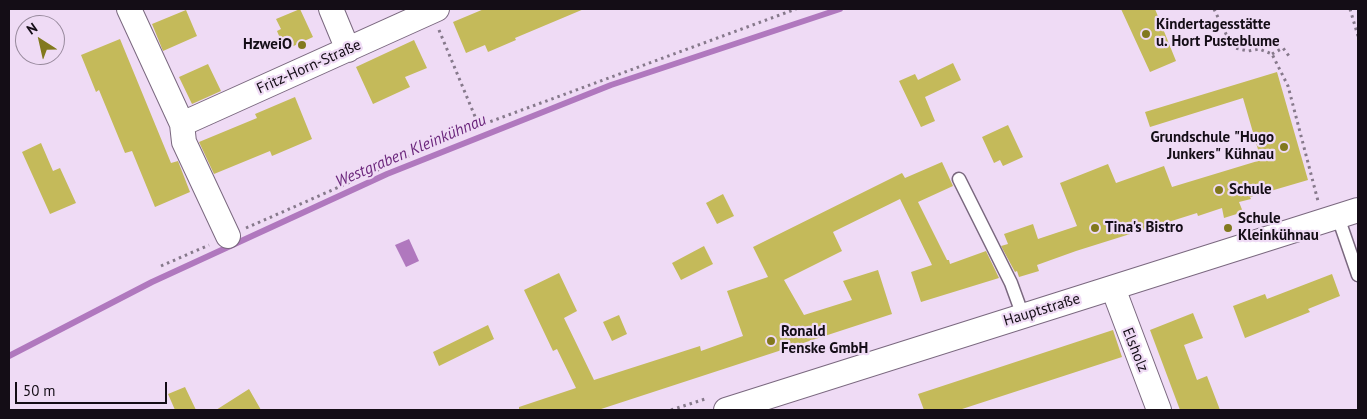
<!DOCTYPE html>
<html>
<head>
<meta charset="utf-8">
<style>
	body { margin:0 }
	#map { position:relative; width:1367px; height:419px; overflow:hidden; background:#efdbf5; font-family:"PT Sans",sans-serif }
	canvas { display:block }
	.frame { position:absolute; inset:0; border:10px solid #140d16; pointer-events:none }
	.north { position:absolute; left:15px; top:15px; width:50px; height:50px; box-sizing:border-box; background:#efdbf5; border:1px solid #97899c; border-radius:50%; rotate:325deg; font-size:14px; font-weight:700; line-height:20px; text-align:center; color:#140d16 }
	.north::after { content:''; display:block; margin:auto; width:18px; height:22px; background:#82791e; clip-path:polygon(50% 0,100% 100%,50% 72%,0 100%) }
	.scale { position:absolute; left:15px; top:382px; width:152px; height:22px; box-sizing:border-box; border:2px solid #140d16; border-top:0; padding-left:6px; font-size:15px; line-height:18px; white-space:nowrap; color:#140d16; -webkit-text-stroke:4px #efdbf5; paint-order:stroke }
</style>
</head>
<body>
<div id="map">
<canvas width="1367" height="419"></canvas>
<div class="frame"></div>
<div class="north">N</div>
<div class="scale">50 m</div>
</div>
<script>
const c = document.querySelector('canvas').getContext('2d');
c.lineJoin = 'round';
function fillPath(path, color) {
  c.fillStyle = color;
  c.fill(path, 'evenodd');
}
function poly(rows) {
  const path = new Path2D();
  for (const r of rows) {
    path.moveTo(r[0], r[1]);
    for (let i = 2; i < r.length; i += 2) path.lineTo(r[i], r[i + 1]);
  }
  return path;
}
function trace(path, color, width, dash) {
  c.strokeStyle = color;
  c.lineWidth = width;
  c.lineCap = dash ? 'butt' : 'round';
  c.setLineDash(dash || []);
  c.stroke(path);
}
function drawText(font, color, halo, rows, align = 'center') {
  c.font = font + ' "PT Sans",sans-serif';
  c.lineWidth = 4.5;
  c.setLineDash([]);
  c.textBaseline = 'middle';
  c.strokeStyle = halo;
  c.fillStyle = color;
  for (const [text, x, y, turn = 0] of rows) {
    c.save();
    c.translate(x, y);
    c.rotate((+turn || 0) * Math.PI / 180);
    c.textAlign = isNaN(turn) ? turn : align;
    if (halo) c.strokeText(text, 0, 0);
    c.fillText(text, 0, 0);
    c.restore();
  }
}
const water = poly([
	[409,239,419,261,406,267,395,245]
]);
const stream = poly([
	[9,356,152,282,387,174,611,85,840,9]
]);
const building = poly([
	[300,9,313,37,285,50,277,31,281,29,276,19],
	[484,9,584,9,515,38,516,40,488,52,485,45,466,53,453,22],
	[1121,9,1155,9,1176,61,1150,72],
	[186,10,197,36,163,51,152,24],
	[120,39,171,163,178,161,190,192,155,207,132,151,125,153,99,90,96,92,81,55],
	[414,40,427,68,405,77,410,87,373,104,356,67],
	[953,63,961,80,925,97,935,121,921,127,899,81,915,74,918,80],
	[208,64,221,91,192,104,179,77],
	[1277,72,1308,180,1250,197,1251,199,1239,202,1243,212,1224,218,1222,208,1198,216,1197,213,1076,251,1037,265,1039,271,1019,277,1017,271,1015,272,1001,246,1008,244,1004,234,1033,224,1038,239,1077,226,1060,183,1108,164,1116,183,1164,166,1172,187,1261,160,1243,98,1150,127,1145,112],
	[295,97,312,139,272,156,270,151,214,174,199,142,257,118,255,114],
	[1008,125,1023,157,1003,166,1000,160,994,163,982,137],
	[41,143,53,171,60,168,76,203,50,214,22,152],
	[942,162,953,186,918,202,947,260,949,260,950,264,986,251,999,278,921,302,911,272,932,265,900,199,833,232,842,251,784,280,804,315,852,300,843,281,878,270,892,314,598,410,519,410,519,407,576,388,557,349,553,351,524,290,559,273,577,311,564,318,594,380,700,346,701,351,743,336,727,291,768,277,753,247,902,173,905,178],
	[723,194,734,216,717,224,706,203],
	[704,246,713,264,681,280,672,263],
	[1332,274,1340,296,1308,309,1310,312,1245,338,1233,306,1265,294,1267,299],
	[1193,313,1203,338,1184,345,1197,380,1207,376,1220,410,1180,410,1150,330],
	[619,315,627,334,612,341,603,322],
	[488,325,494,339,439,366,433,352],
	[1113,330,1122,357,959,410,924,410,918,394],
	[185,387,196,410,175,410,168,394],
	[249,389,261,410,216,410]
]);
const path = poly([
	[1214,9,1226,34,1235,48,1248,51,1259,49,1272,54,1288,86,1318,201],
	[1350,9,1358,36],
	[439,30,479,126],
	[1272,54,1283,48,1289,56],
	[246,228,473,128,796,9],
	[161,266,209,245],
	[671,410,708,398]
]);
const lane = poly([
	[959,179,1011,283,1023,316],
	[1338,217,1358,275]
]);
const street = poly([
	[129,9,182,124,437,9],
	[331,9,348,50],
	[182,124,184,142,228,236],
	[1113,288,1159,410],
	[726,410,1358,210]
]);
const markers = [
	[1146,34,5,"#82791e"],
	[302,45,5,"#82791e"],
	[1284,147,5,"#82791e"],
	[1219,190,5,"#82791e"],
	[1095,228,5,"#82791e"],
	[1228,228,5,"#82791e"],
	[771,341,5,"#82791e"]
];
const poiNames = [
	["Kindertagesstätte",1156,25],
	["u. Hort Pusteblume",1156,42],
	["HzweiO",292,45,"right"],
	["Grundschule \"Hugo",1274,138,"right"],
	["Junkers\" Kühnau",1274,155,"right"],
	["Schule",1229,190],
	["Schule",1238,219],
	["Kleinkühnau",1238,236],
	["Tina's Bistro",1105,228],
	["Ronald",781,332],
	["Fenske GmbH",781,349]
];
const streetNames = [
	["Fritz-Horn-Straße",309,67,-24],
	["Hauptstraße",1042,310,-17],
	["Elsholz",1135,350,68]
];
const waterNames = [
	["Westgraben Kleinkühnau",411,151,-23]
];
fillPath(water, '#b078be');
trace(stream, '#b078be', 6);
fillPath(building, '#c4ba5a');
trace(lane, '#7a687f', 15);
trace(street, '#7a687f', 26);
trace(path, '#86798b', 3, [2.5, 4]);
trace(lane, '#fff', 12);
trace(street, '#fff', 24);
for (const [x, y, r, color] of markers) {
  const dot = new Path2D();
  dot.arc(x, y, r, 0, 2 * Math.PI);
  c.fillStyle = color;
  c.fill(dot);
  trace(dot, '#efdbf5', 2);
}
drawText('bold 15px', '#140d16', '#efdbf5', poiNames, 'left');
drawText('15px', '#140d16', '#efdbf5', streetNames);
drawText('italic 16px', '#6b267c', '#efdbf5', waterNames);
</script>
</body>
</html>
